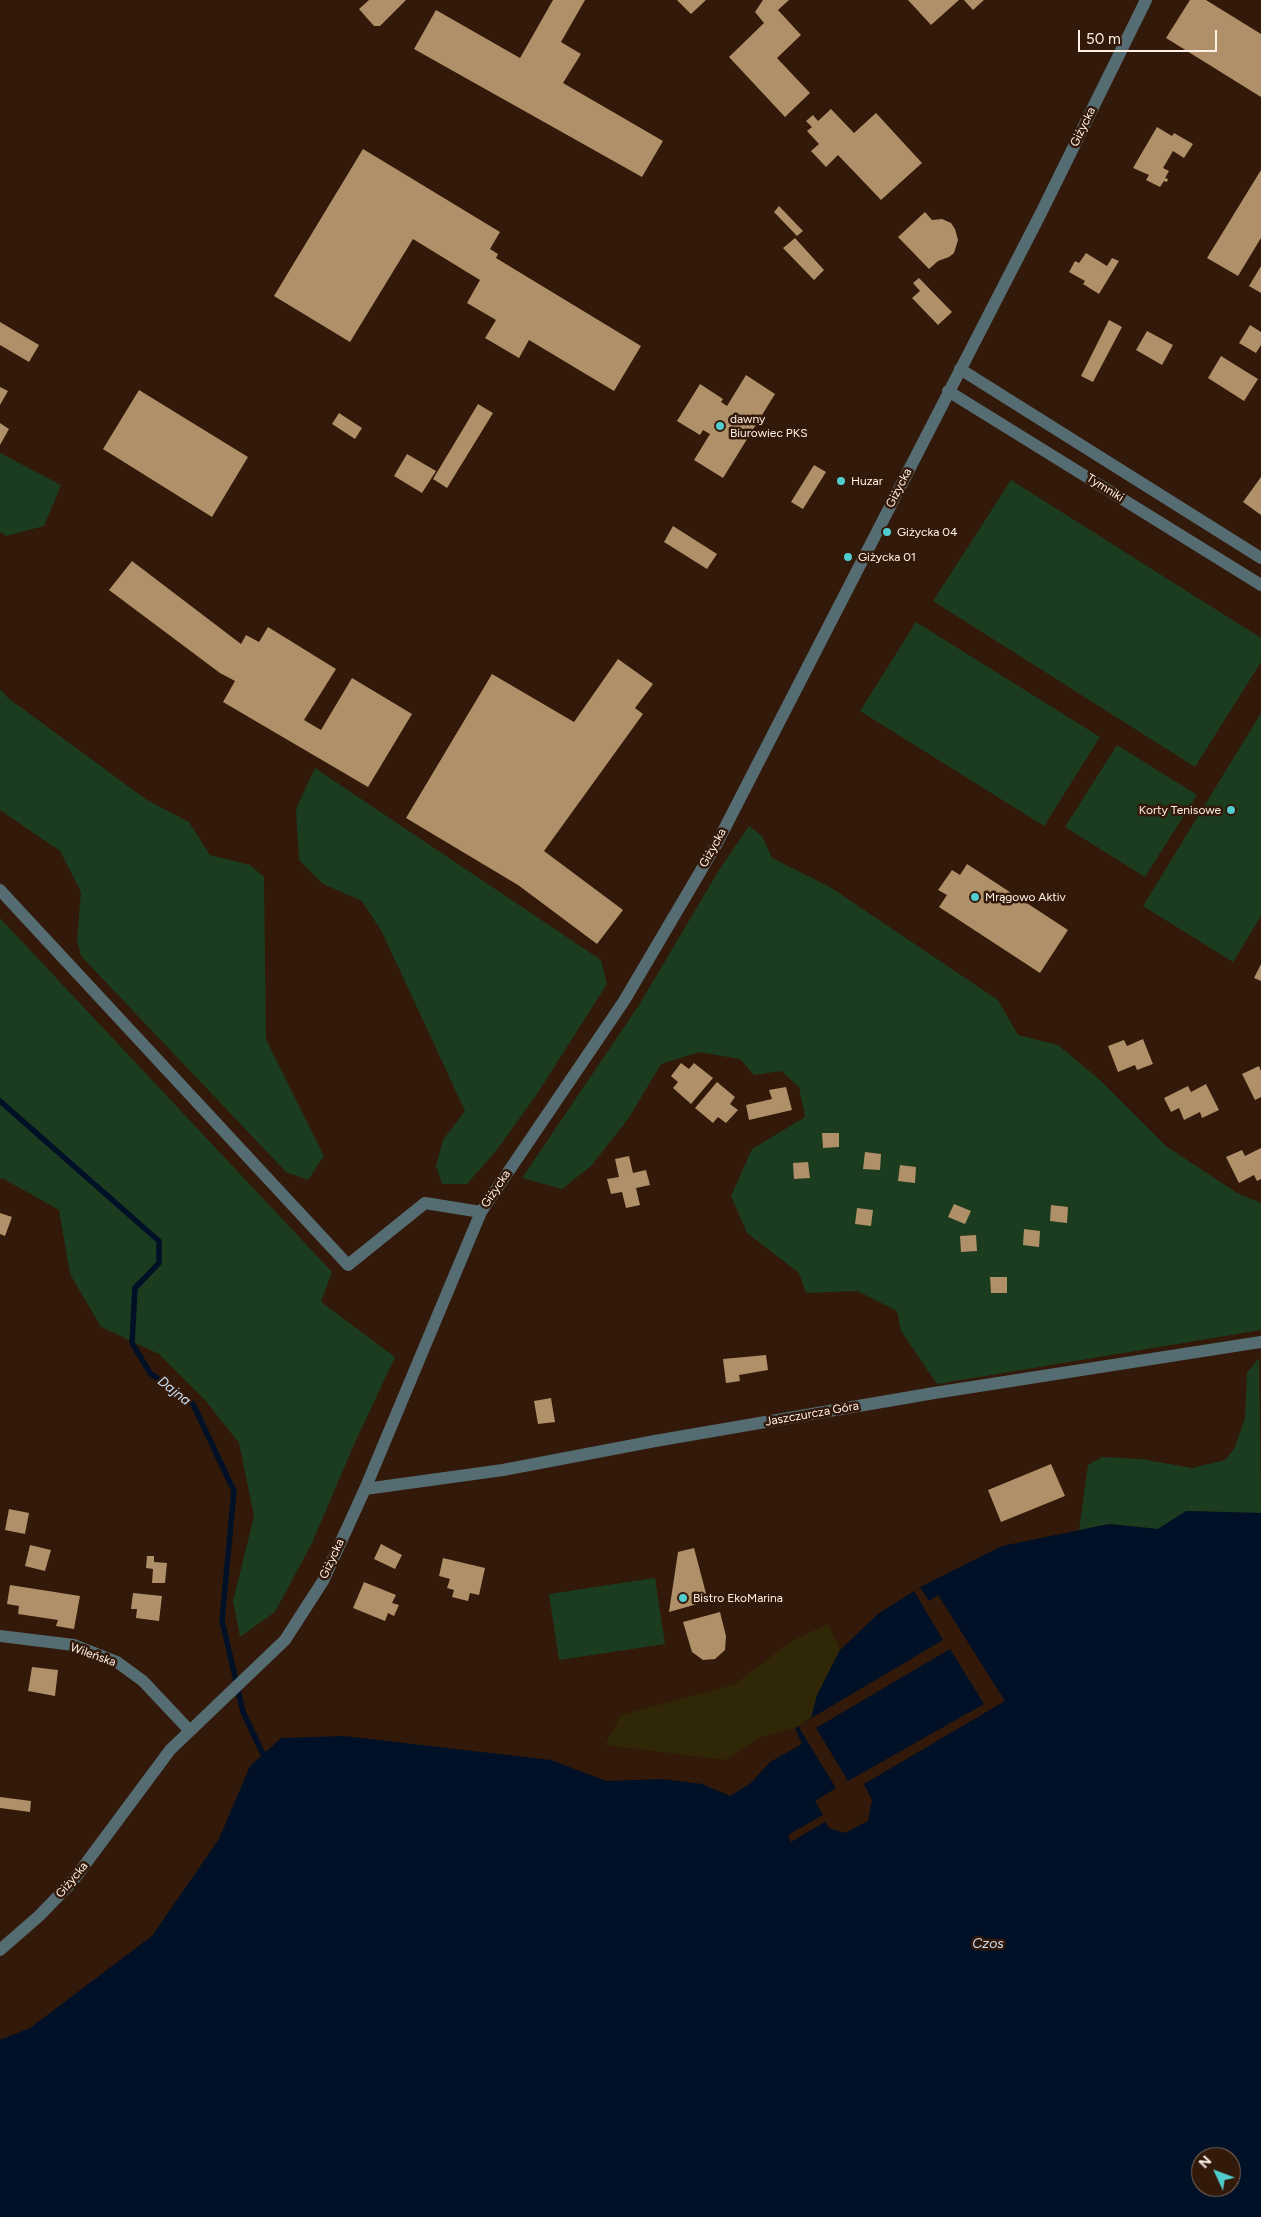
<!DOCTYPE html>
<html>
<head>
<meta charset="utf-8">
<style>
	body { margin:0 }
	#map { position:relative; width:1261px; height:2217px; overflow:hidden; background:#321909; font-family:Figtree,sans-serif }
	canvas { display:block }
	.north { position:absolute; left:1191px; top:2147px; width:50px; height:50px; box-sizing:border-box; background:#321909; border:1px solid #846f63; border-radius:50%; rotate:313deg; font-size:14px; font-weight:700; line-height:20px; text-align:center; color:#fff1e9 }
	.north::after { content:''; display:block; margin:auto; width:18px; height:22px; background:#52cdcf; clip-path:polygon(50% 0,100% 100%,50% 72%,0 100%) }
	.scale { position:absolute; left:1078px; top:30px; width:139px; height:22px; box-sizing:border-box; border:2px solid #fff1e9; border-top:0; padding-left:6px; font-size:15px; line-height:18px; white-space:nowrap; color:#fff1e9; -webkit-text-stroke:4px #321909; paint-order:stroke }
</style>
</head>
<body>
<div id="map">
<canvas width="1261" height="2217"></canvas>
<div class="north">N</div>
<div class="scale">50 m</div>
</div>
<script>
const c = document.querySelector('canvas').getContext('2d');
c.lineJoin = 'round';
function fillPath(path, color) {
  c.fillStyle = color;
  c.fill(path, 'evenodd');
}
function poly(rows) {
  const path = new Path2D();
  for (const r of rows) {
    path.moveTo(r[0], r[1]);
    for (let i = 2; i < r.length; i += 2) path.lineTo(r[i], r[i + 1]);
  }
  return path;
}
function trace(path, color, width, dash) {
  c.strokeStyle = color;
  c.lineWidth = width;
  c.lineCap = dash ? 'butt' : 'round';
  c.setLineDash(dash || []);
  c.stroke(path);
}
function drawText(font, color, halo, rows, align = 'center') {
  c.font = font + ' Figtree,sans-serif';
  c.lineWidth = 5;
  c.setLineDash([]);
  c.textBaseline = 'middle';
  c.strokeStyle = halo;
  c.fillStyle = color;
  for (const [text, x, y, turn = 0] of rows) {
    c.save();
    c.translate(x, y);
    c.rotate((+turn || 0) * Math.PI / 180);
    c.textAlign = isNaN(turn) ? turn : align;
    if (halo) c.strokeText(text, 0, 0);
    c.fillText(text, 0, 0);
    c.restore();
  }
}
const green = poly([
	[0,453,61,485,44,526,6,536,0,532],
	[1011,480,1261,638,1261,662,1195,767,933,601],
	[916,622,1100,737,1044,826,860,711],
	[0,689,8,698,147,800,189,822,210,855,250,865,264,877,266,1039,324,1156,308,1180,286,1172,81,956,77,939,81,892,60,851,0,810],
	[1261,713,1261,916,1233,962,1143,906],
	[1117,745,1197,795,1145,877,1065,827],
	[315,768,601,960,607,984,537,1094,496,1151,467,1184,442,1184,436,1166,443,1140,465,1111,382,932,362,901,323,884,299,860,296,809],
	[749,826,762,836,772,858,830,887,998,1000,1018,1035,1058,1045,1100,1080,1166,1146,1237,1193,1261,1203,1261,1330,937,1384,901,1331,897,1311,857,1291,806,1293,799,1273,747,1233,731,1196,752,1149,805,1117,799,1087,781,1071,754,1075,740,1059,699,1052,661,1064,628,1119,591,1166,562,1189,522,1178,639,1005,719,870],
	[0,918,332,1272,321,1302,395,1357,352,1449,312,1543,275,1612,240,1637,233,1601,254,1516,239,1443,205,1400,159,1354,101,1327,70,1274,59,1210,2,1178,0,1179],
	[1259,1358,1261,1513,1186,1511,1158,1529,1109,1524,1079,1530,1088,1465,1102,1457,1141,1459,1192,1468,1225,1460,1234,1449,1245,1418,1247,1373],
	[655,1578,665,1644,559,1660,549,1594]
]);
const sand = poly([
	[828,1624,840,1650,817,1695,811,1719,795,1728,762,1737,724,1760,605,1745,621,1715,735,1684,791,1641]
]);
const water = poly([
	[1186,1511,1261,1513,1261,2217,0,2217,0,2040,30,2028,152,1936,219,1839,250,1766,281,1738,344,1736,551,1760,606,1781,663,1779,702,1784,730,1796,751,1783,770,1762,802,1744,795,1728,811,1718,817,1695,840,1650,878,1614,920,1587,1002,1546,1109,1524,1158,1529],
	[1201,2157,1231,2157,1231,2187,1201,2187]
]);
const pier = poly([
	[920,1587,929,1601,938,1595,1005,1701,864,1784,872,1800,868,1821,845,1833,829,1828,825,1822,791,1842,788,1835,823,1815,815,1801,836,1788,798,1726,943,1640,914,1591],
	[950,1649,984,1704,848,1781,816,1728]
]);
const stream = poly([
	[0,1101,159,1241,159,1263,135,1288,132,1343,150,1373,193,1404,234,1491,222,1620,243,1712,263,1754]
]);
const building = poly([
	[369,0,406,0,380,26,374,26,359,9],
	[553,0,585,0,561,42,581,54,563,83,663,141,642,177,414,49,436,10,520,58],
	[677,0,706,0,691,14],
	[763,0,789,0,778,10,801,35,777,58,810,93,785,117,729,57,764,23,755,12],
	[908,0,959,0,931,25],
	[964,0,984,0,973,10],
	[1190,0,1206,0,1261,34,1261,97,1166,38],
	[831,109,854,133,876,113,922,163,881,200,838,155,826,167,811,151,819,144,807,131,812,127,806,121,813,115,818,121],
	[1157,127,1172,136,1174,133,1193,144,1184,158,1173,151,1163,168,1169,171,1165,178,1168,179,1167,182,1164,181,1160,187,1146,180,1149,175,1133,168],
	[363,149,500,232,490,249,498,254,496,258,641,346,614,391,529,340,519,358,485,338,496,320,467,303,480,280,413,239,350,342,274,296],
	[1261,170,1261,238,1238,276,1207,258],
	[779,206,803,231,797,236,774,212],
	[925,212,932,220,942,219,951,223,955,229,958,240,954,253,949,257,938,261,929,269,898,237],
	[795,238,824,270,814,280,783,248],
	[1086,253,1107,266,1112,258,1119,261,1099,294,1083,284,1085,281,1069,272,1075,261,1079,263],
	[1261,266,1261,293,1249,286],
	[919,278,952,312,938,325,912,298,920,291,913,283],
	[1109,320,1122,327,1093,382,1081,376],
	[0,322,39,345,29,362,0,345],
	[1250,325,1261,332,1261,345,1256,353,1239,343],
	[1147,331,1173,345,1162,365,1136,350],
	[1221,356,1258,379,1244,401,1208,378],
	[746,375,775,394,723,478,694,460,710,434,703,430,700,435,677,421,700,384,723,399,721,402,727,406],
	[0,387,8,391,0,405],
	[139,390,248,457,212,517,103,449],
	[478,404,493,413,447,488,433,479],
	[339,413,362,428,355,439,332,424],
	[0,423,9,429,0,445],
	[407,454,436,471,422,493,394,476],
	[814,465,826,472,803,509,791,502],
	[1261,477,1261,515,1243,502],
	[673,526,717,554,707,569,664,542],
	[132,561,241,644,246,635,259,642,268,627,336,669,304,720,321,730,352,678,412,714,368,787,223,702,235,681,220,673,109,590],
	[618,659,653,684,635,708,643,714,544,851,623,910,597,944,518,885,406,818,492,674,574,722],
	[967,864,1068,930,1040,973,939,907,947,895,938,890,952,870,960,875],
	[1261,964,1261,981,1254,978],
	[1143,1039,1153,1064,1137,1070,1135,1065,1118,1072,1108,1046,1124,1040,1127,1046],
	[681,1063,689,1069,694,1063,713,1078,691,1104,673,1088,678,1082,671,1076],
	[1259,1066,1261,1071,1261,1097,1255,1100,1242,1074],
	[717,1082,735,1097,730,1104,738,1110,726,1123,718,1117,713,1123,695,1108],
	[1206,1084,1219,1110,1202,1118,1200,1112,1184,1120,1179,1108,1171,1112,1164,1098,1188,1086,1191,1092],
	[786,1087,792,1110,749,1120,746,1105,772,1099,769,1090],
	[822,1133,839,1133,839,1147,823,1148],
	[1261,1148,1261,1179,1257,1181,1254,1175,1239,1183,1226,1157,1242,1150,1245,1156],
	[865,1152,881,1154,880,1170,863,1169],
	[629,1156,633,1173,646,1170,650,1185,636,1188,640,1205,626,1208,622,1192,611,1194,607,1179,619,1177,615,1159],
	[808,1162,810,1178,794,1179,793,1163],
	[900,1165,916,1167,915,1183,898,1181],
	[954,1204,971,1211,965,1224,948,1217],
	[1051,1205,1068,1207,1067,1223,1050,1221],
	[857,1208,873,1210,871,1226,855,1224],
	[0,1213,12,1217,5,1236,0,1234],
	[1024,1229,1040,1231,1039,1247,1023,1245],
	[976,1235,977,1251,961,1252,960,1236],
	[990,1277,1007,1277,1007,1293,991,1293],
	[766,1355,768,1370,739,1375,740,1381,726,1383,723,1359],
	[551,1398,555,1422,538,1424,534,1401],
	[1051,1464,1065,1496,1001,1522,988,1490],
	[9,1509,29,1513,25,1534,5,1530],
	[381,1544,402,1555,395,1569,374,1559],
	[30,1545,51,1550,45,1571,25,1566],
	[694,1548,708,1601,669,1612,678,1552],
	[147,1556,154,1556,154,1562,167,1563,165,1583,152,1583,153,1569,146,1568],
	[443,1558,485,1568,479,1595,470,1593,468,1601,452,1597,454,1590,447,1588,450,1579,439,1576],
	[364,1582,396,1595,392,1603,399,1605,394,1616,388,1613,385,1621,353,1608],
	[10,1585,80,1596,74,1629,56,1626,58,1620,18,1614,19,1606,7,1604],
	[133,1593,162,1596,159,1621,136,1618,137,1609,131,1609],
	[720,1612,726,1636,725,1650,715,1659,703,1660,692,1652,683,1622],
	[32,1667,58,1670,55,1696,28,1691],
	[0,1797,31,1801,30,1812,0,1808]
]);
const minor = poly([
	[960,369,1261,558],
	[948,391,1261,585],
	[0,890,348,1265,425,1203,481,1212],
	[365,1489,503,1470,655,1441,934,1393,1261,1342],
	[0,1636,74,1645,117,1662,143,1681,190,1731],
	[0,1950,39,1916,72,1882,170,1750,285,1640,323,1581,365,1489,481,1212,624,1001,716,845,1041,213,1146,0]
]);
const markers = [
	[720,426,5,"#52cdcf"],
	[841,481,5,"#52cdcf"],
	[887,532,5,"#52cdcf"],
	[848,557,5,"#52cdcf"],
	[1231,810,5,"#52cdcf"],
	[975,897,5,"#52cdcf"],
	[683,1598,5,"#52cdcf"]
];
const streetNames = [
	["Giżycka",1083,127,-64],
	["Giżycka",899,488,-63],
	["Tymniki",1105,488,32],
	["Giżycka",713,848,-61],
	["Giżycka",496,1189,-56],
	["Jaszczurcza Góra",812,1414,-10],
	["Giżycka",332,1559,-65],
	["Wileńska",93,1655,20],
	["Giżycka",72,1880,-50]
];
const poiNames = [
	["dawny",730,419],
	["Biurowiec PKS",730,433],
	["Huzar",851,481],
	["Giżycka 04",897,532],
	["Giżycka 01",858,557],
	["Korty Tenisowe",1221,810,"right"],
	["Mrągowo Aktiv",985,897],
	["Bistro EkoMarina",693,1598]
];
const waterNames = [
	["Dajna",174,1391,38],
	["Czos",988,1944]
];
fillPath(green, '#1c3c1f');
fillPath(sand, '#2f2706');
fillPath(water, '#001127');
fillPath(pier, '#321909');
trace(stream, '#001127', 5.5);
fillPath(building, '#b09068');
trace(minor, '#546c72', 12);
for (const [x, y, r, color] of markers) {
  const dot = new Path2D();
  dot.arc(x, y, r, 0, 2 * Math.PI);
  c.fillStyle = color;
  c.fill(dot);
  trace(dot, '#321909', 2);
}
drawText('12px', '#fff1e9', '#321909', streetNames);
drawText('12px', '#fff1e9', '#321909', poiNames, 'left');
drawText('italic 14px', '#cadff6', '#321909', waterNames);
</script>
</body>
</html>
